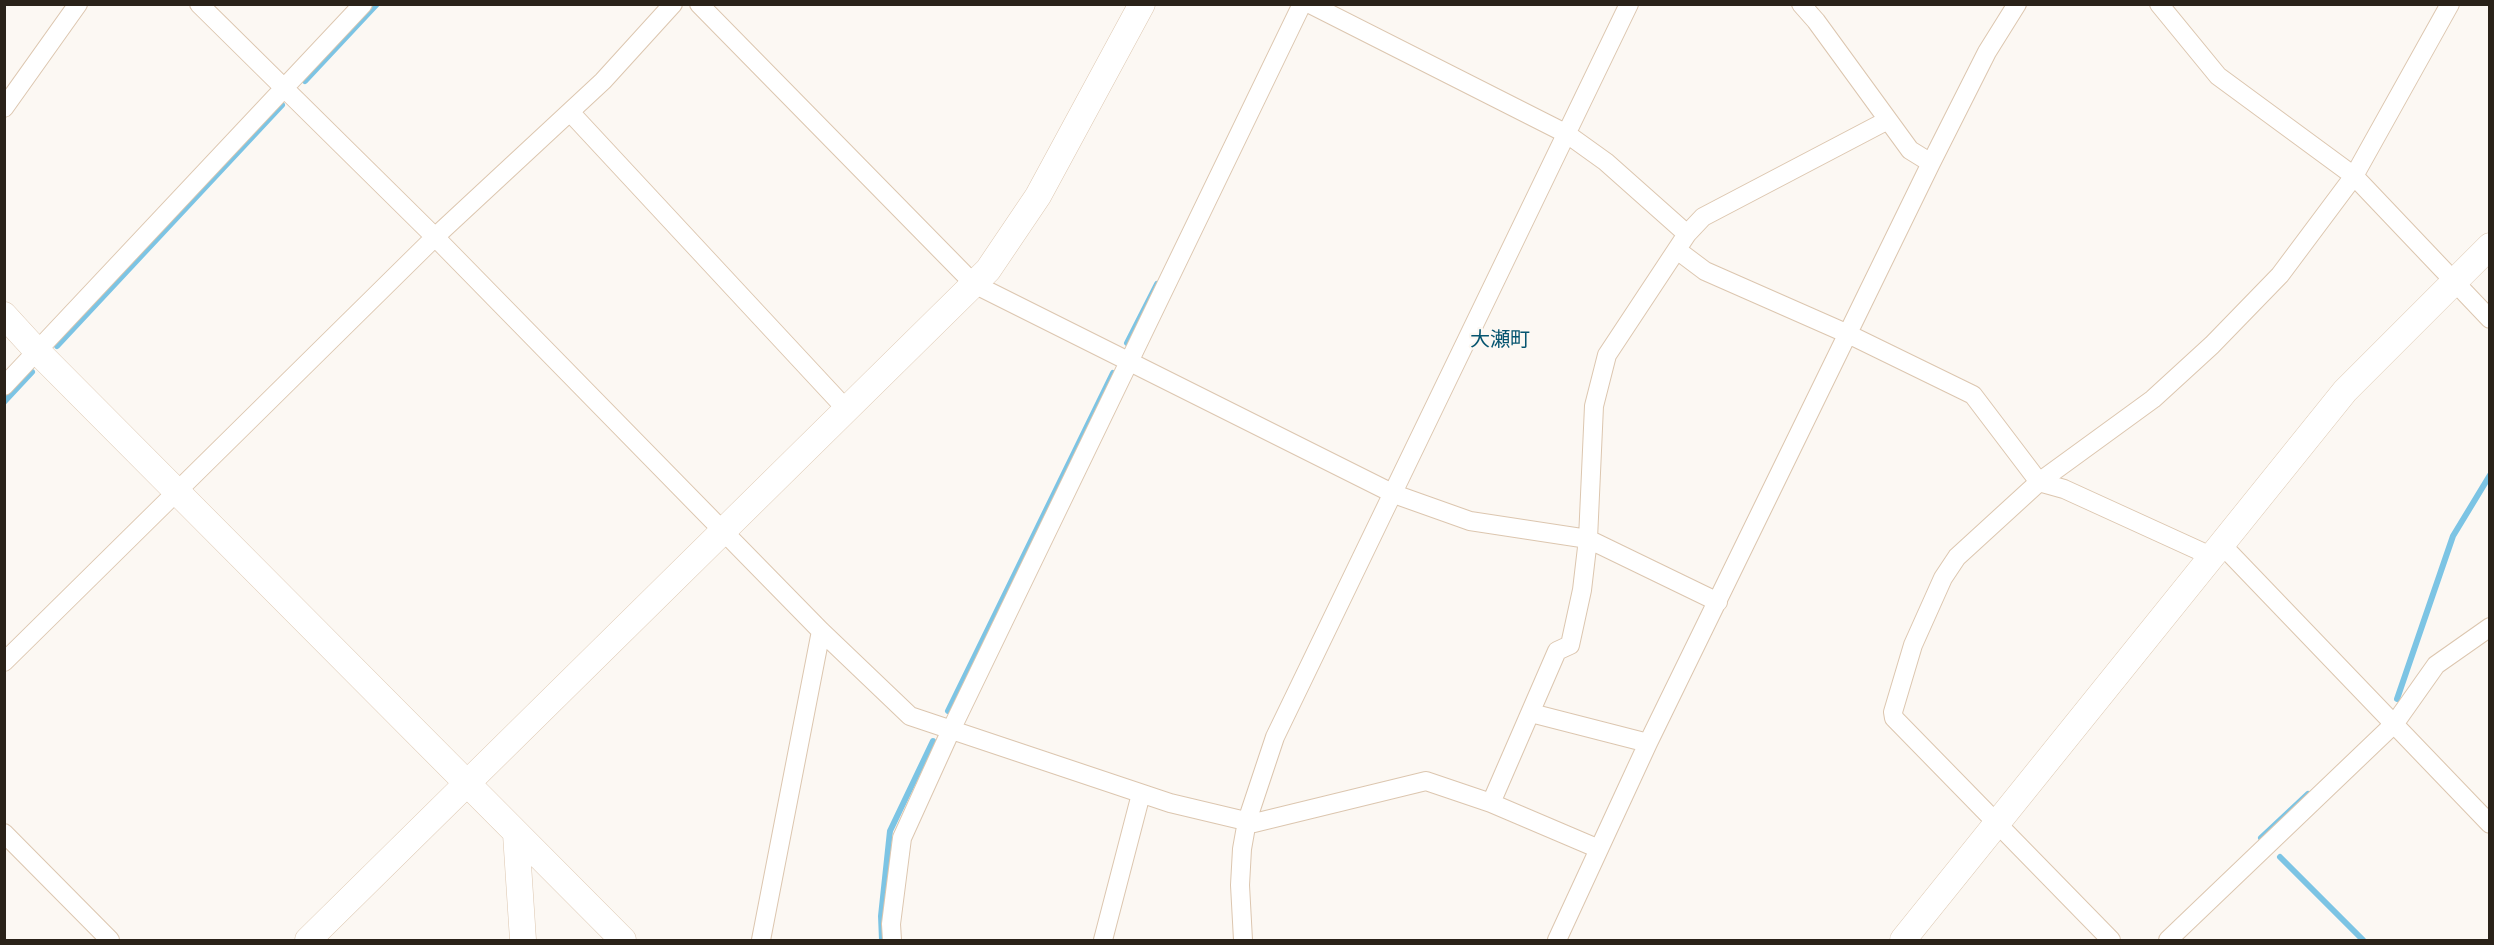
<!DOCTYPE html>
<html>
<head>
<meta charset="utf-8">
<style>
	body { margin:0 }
	#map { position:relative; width:2494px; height:945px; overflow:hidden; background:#fcf8f3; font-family:"Fira Sans Condensed",sans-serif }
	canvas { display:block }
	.frame { position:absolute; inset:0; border:6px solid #2a2219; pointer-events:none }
</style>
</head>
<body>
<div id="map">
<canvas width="2494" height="945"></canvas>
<div class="frame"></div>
</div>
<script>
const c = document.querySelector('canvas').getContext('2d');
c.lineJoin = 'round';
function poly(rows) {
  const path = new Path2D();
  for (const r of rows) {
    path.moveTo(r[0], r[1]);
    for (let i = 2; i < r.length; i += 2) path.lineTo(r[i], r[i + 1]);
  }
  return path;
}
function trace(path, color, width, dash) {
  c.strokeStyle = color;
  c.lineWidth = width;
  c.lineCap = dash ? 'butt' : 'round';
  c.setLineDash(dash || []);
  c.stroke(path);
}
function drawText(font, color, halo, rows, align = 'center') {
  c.font = font + ' "Fira Sans Condensed","Noto Sans JP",sans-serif';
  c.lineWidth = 4.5;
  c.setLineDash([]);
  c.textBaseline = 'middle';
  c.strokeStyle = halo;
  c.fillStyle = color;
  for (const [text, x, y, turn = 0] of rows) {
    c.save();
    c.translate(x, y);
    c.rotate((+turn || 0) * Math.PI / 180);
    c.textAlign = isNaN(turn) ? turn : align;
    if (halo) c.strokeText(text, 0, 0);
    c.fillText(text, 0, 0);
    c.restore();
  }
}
const stream = poly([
	[305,81,377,4],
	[1127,343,1157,284],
	[57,346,282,105],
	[4,402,32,372],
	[2397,699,2453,536,2490,475],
	[948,711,1113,373],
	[2261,838,2308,794],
	[2280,857,2363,940],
	[882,940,881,916,890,831,933,741]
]);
const street = poly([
	[199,4,435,237,821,631,910,716,1170,803,1254,823,1426,781,1491,803,1599,849],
	[699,4,974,284,1394,494,1470,521,1588,539,1718,602],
	[1310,4,1567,134,1606,162,1687,234],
	[1801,4,1816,21,1910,150,1931,163],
	[2159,4,2218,76,2354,176,2450,4],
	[4,108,78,4],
	[570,112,847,410],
	[1677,250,1705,271,1848,334,1973,395,2039,482,2064,489,2213,557],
	[4,386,363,4],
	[2222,545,2490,824],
	[4,662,435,237,603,81,673,4],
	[1531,713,1648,743],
	[1491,803,1557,651,1570,645,1582,590,1588,539,1594,406,1607,355,1687,234,1703,217,1888,120],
	[4,833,110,940],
	[761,940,821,631],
	[892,940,891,924,902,838,951,730,1302,4],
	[1103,940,1141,794],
	[1243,940,1240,885,1242,849,1247,821,1275,737,1629,4],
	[1557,940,1648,743,1931,163,1987,52,2017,4],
	[2111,940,1894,718,1893,712,1913,645,1943,578,1957,557,2039,482,2153,399,2212,345,2280,275,2354,176,2490,319],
	[2168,940,2395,723,2436,665,2490,627]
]);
const secondary = poly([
	[4,315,37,351,623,940],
	[516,834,523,940],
	[308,940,988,270,1038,196,1142,4],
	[1903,940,2345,391,2490,246]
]);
const neighbourhoodNames = [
	["大瀬町",1500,340]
];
trace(stream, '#7cc4e4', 6);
trace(street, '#dcc6af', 20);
trace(secondary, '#dcc6af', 27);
trace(street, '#fff', 18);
trace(secondary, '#fff', 26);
drawText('20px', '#05546f', '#fcf8f3', neighbourhoodNames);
</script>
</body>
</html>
